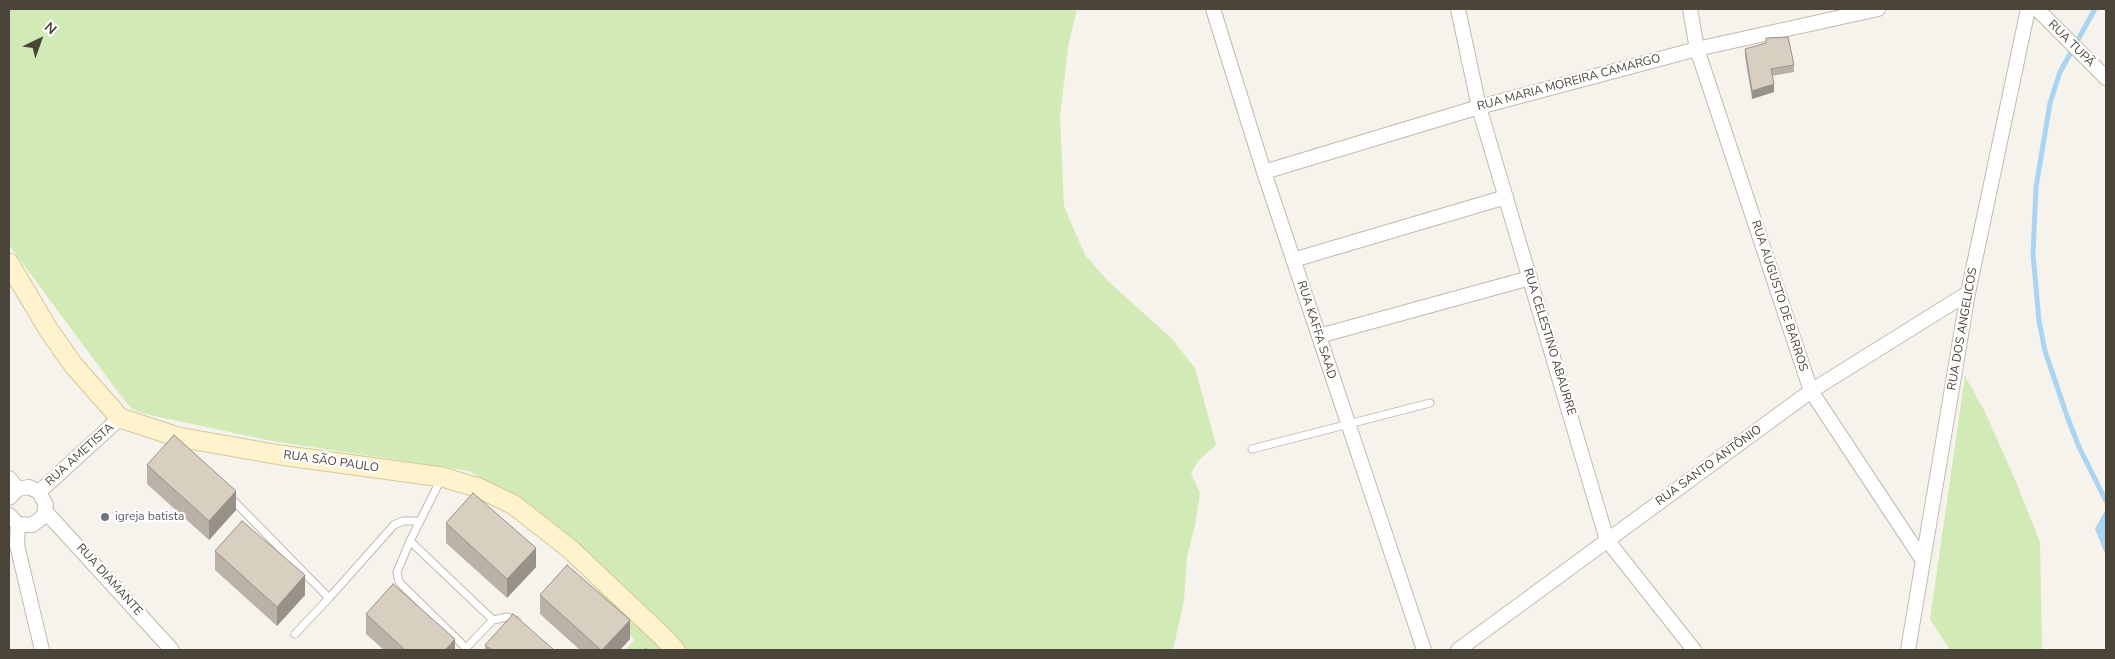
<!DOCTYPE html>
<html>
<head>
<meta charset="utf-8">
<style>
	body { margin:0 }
	#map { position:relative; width:2115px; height:659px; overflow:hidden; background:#f6f3ec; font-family:"Nunito Sans",sans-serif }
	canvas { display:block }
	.frame { position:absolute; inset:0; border:10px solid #4b4439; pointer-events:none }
	.north { position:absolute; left:15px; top:15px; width:50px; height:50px; -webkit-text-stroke:4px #fff; paint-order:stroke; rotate:42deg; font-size:14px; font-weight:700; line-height:20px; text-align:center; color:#4b4439 }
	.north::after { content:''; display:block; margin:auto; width:18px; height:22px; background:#4b4439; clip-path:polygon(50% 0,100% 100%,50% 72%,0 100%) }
</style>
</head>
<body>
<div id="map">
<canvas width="2115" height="659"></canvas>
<div class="frame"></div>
<div class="north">N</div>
</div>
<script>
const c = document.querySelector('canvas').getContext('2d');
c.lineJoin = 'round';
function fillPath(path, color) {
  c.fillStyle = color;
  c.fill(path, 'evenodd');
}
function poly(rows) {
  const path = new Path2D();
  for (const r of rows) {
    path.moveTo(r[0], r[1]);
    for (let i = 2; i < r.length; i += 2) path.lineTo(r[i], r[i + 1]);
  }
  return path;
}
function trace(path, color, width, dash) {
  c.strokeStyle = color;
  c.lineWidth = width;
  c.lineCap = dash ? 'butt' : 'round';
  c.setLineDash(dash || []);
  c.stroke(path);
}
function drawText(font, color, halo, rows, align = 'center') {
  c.font = font + ' "Nunito Sans",sans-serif';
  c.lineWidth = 4.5;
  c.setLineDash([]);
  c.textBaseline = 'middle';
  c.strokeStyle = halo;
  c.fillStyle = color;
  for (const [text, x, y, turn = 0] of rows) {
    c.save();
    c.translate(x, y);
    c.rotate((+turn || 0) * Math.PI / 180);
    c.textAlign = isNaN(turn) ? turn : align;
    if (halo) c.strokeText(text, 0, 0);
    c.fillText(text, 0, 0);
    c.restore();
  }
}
const green = poly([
	[9,9,1077,9,1068,47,1060,117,1064,206,1085,255,1108,281,1171,338,1195,368,1216,445,1199,460,1191,473,1200,493,1195,525,1187,557,1184,600,1173,650,625,650,634,640,545,518,469,471,272,441,145,414,132,409,121,396,9,245],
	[1965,376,1985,412,2016,482,2040,542,2042,650,1950,650,1930,619]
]);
const water = poly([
	[2106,509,2106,556,2095,529]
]);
const stream = poly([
	[2095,9,2060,72,2050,103,2036,187,2033,254,2039,321,2045,351,2067,416,2079,447,2106,501]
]);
const path = poly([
	[645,648,646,650]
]);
const lane = poly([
	[1252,449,1430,403],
	[442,477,410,541,493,620,507,617,517,621],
	[229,496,329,598,394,525,403,521,420,521],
	[410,541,397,572,399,582,466,648,493,620],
	[295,634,329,598]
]);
const street = poly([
	[1213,9,1264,172,1424,650],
	[1458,9,1479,107,1607,540,1694,650],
	[1690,9,1697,49,1811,391,1922,559],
	[2037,9,2106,78],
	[1264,172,1479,107,1697,49,1878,9],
	[1293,260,1506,197],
	[1319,336,1530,278],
	[9,478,18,489],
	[39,492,120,418],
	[9,498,18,489,29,487,39,492,46,505,43,517,32,525,18,524,9,515],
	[45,511,172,650],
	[18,524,17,545,42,650],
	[1458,650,1811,391,1968,293],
	[1908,650,1968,293,2028,9]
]);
const secondary = poly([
	[9,263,48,329,74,366,120,418,178,437,280,455,442,477,479,488,514,505,570,549,662,636,675,650]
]);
const wall = poly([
	[1745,49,1794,65,1794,72,1772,76,1774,92,1752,99,1745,57],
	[147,465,236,510,209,540,147,484],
	[446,523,536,567,507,598,446,543],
	[215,551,305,595,277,626,215,570],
	[540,595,630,639,620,650,580,650,540,614],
	[366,614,455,650,384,650,366,634],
	[485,645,554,650,485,650]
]);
const shadedWall = poly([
	[1774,84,1774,92,1752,99,1752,91],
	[236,491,236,510,209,540,209,521],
	[536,548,536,567,507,598,507,579],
	[305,575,305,595,277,626,277,607],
	[630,620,630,639,620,650,602,650],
	[455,639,455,650,445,650]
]);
const building = poly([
	[1788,37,1794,65,1771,69,1774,84,1752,91,1745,49,1766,43,1766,38,1788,37],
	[174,435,236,491,209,521,147,465,174,435],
	[473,493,536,548,507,579,446,523,473,493],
	[242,521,305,575,277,607,215,551,242,521],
	[567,565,630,620,602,650,601,650,540,595,567,565],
	[393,584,455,639,445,650,405,650,366,614,393,584],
	[513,614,554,650,492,650,485,645,513,614]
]);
const markers = [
	[105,517,5,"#6b7280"]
];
const streetNames = [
	["RUA TUPÃ",2071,44,45],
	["RUA MARIA MOREIRA CAMARGO",1569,83,-15],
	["RUA AUGUSTO DE BARROS",1779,296,72],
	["RUA DOS ANGELICOS",1963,329,-80],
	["RUA KAFFA SAAD",1316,330,72],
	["RUA CELESTINO ABAURRE",1549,342,73],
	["RUA AMETISTA",80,455,-42],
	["RUA SÃO PAULO",331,462,8],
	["RUA SANTO ANTÔNIO",1709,466,-36],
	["RUA DIAMANTE",109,580,48]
];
const worshipNames = [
	["igreja batista",115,517]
];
fillPath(green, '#d2eab5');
fillPath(water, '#a9d4f2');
trace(stream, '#a9d4f2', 5);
trace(lane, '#c2bbae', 9);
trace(street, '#c2bbae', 16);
trace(secondary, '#d6c79b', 21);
trace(path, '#c4b79f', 3, [2.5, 2.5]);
trace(lane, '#fff', 7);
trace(street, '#fff', 14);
trace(secondary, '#fff3cd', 19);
fillPath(wall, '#bab2a6');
fillPath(shadedWall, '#979187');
fillPath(building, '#d8cfc1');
trace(building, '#979187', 1);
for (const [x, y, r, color] of markers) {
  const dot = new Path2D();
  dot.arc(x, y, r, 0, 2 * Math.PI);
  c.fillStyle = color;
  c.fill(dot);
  trace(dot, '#fff', 2);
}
drawText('12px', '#4b4439', '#fff', streetNames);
drawText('12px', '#5b616d', '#fff', worshipNames, 'left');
</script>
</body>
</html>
